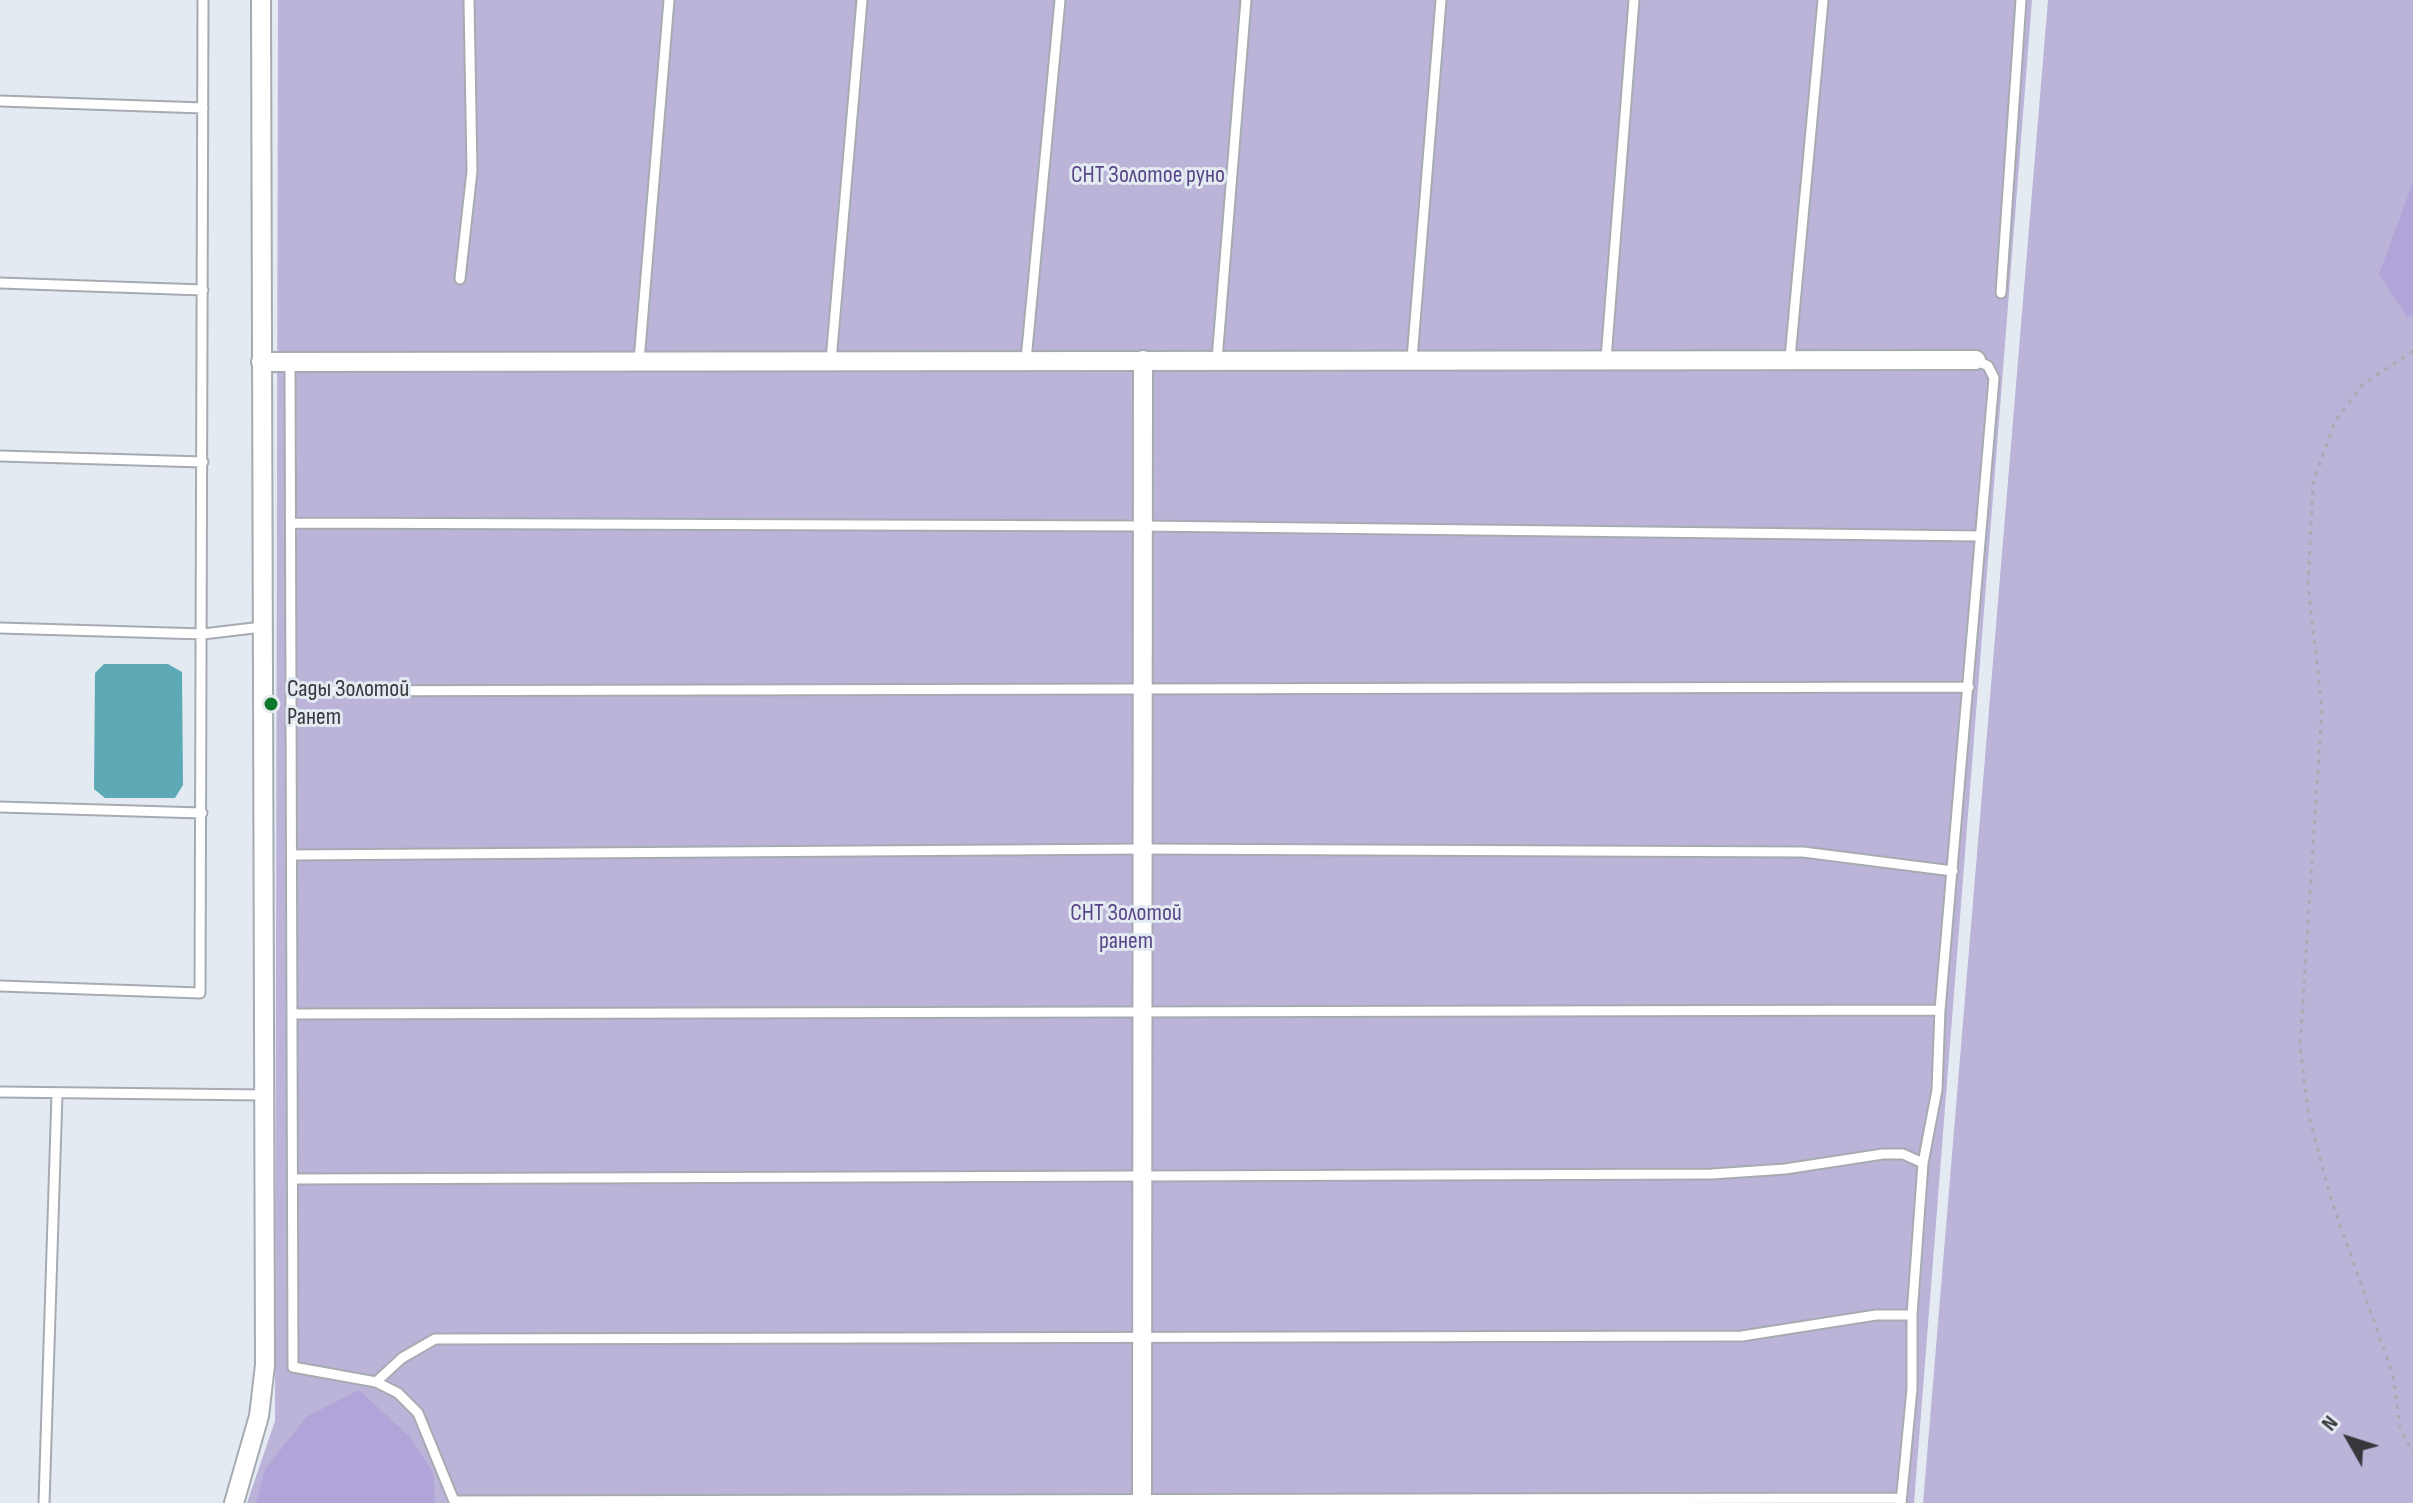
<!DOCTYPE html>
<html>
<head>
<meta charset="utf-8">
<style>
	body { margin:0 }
	#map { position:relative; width:2413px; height:1503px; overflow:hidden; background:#e4eaf1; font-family:"Sofia Sans Condensed",sans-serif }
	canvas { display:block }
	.north { position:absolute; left:2309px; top:1399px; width:80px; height:80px; -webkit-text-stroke:6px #e4eaf1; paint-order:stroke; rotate:309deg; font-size:22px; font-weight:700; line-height:32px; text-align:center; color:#35373a }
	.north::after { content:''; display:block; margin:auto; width:28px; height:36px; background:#35373a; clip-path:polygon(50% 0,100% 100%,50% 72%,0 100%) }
</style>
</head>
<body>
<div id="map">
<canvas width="2413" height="1503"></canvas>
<div class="north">N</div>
</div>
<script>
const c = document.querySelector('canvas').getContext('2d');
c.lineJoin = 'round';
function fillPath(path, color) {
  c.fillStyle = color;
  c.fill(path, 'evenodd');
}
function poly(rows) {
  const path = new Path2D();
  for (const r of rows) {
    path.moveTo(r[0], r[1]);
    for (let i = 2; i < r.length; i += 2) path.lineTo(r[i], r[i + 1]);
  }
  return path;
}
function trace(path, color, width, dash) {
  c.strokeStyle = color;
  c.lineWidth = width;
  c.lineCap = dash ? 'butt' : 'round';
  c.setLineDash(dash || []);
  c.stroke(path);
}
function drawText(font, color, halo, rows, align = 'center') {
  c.font = font + ' "Sofia Sans Condensed",sans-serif';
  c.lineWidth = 6;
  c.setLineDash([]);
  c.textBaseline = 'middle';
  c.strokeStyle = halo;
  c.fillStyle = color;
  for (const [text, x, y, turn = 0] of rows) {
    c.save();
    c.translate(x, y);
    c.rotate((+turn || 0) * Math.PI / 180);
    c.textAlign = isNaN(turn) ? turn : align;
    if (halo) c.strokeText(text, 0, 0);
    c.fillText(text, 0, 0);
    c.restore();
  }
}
const green = poly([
	[278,0,2032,0,1914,1503,247,1503,275,1421],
	[2048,0,2413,0,2413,1503,1923,1503]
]);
const forest = poly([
	[2413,182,2413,316,2407,317,2379,274],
	[359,1390,410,1437,433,1473,435,1503,256,1503,265,1470,306,1417]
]);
const water = poly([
	[104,664,168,664,182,672,183,785,175,798,105,798,94,789,95,673]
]);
const path = poly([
	[2413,351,2363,384,2335,421,2313,483,2308,586,2322,708,2300,1047,2309,1117,2332,1202,2393,1375,2400,1428,2413,1453]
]);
const lane = poly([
	[0,101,203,108],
	[460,279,472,171,469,0],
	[0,283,203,290],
	[2001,293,2021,0],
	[1790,358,1823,0],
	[1412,359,1441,0],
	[1606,359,1634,0],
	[1026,360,1060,0],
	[1217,360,1246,0],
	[639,361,669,0],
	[831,361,862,0],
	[290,362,293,1367,376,1382,398,1393,418,1413,454,1501,1901,1498],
	[0,456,203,462],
	[291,523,1143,526,1980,536],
	[0,628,203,634,262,627],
	[291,691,1969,687],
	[0,807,202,813],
	[292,855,1143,849,1803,852,1953,871],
	[0,986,200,993,203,0],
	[292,1014,1940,1010],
	[0,1092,263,1095],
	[293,1179,1712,1174,1785,1169,1883,1154,1903,1154,1923,1163],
	[376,1382,402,1358,435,1339,1742,1336,1876,1315,1912,1315],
	[44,1503,57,1094],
	[1901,1503,1912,1389,1912,1315,1923,1163,1937,1090,1940,1010,1994,378,1988,366,1976,360]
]);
const street = poly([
	[261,362,1976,360],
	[234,1503,259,1416,265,1365,261,0],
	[1142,1503,1143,360]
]);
const markers = [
	[271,704,8,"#0d782c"]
];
const parkNames = [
	["СНТ Золотое руно",1148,176],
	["СНТ Золотой",1126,914],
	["ранет",1126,942]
];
const poiNames = [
	["Сады Золотой",287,690],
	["Ранет",287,718]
];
fillPath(green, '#bbb4d8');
fillPath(forest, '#b0a4d9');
fillPath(water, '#5ea9b6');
trace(lane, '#a6abb2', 13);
trace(street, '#a6abb2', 22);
trace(path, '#a8acb2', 3, [4, 6]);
trace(lane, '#fff', 9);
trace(street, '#fff', 18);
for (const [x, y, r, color] of markers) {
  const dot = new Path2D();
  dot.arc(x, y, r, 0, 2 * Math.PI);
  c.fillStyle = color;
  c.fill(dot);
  trace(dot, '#e4eaf1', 3);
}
drawText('24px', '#594688', '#e4eaf1', parkNames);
drawText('24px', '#35373a', '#e4eaf1', poiNames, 'left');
</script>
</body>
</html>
